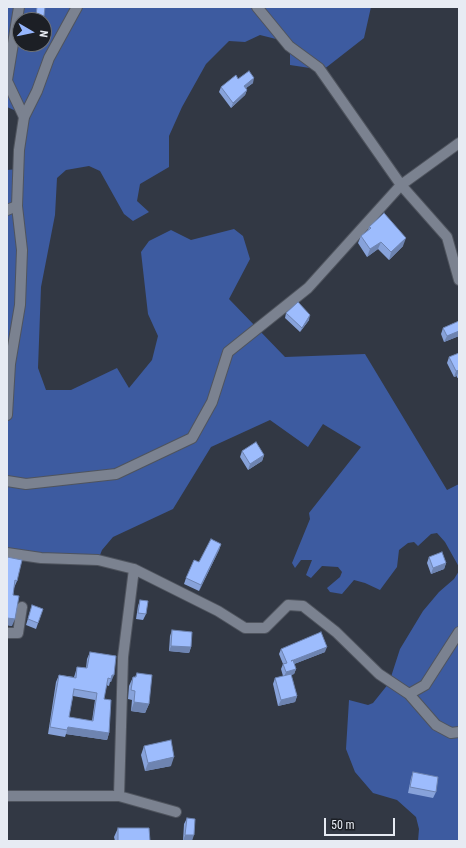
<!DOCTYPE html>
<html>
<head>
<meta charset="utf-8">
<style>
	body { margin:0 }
	#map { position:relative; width:466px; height:848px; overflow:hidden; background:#323844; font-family:"Roboto Condensed",sans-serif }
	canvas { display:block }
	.frame { position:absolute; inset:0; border:8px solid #e7ebf3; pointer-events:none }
	.north { position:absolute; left:12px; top:12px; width:40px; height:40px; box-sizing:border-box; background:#1c1f25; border:1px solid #6d7177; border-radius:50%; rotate:99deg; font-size:11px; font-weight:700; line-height:16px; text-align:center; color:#e7ebf3 }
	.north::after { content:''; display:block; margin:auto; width:14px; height:18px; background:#96b6fd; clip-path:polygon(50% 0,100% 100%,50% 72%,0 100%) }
	.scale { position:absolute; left:324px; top:818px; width:71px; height:18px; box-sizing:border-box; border:2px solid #e7ebf3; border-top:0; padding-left:5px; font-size:12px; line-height:14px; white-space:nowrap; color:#e7ebf3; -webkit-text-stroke:3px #1c1f25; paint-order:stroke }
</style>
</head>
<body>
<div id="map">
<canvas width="466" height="848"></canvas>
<div class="frame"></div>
<div class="north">N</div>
<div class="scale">50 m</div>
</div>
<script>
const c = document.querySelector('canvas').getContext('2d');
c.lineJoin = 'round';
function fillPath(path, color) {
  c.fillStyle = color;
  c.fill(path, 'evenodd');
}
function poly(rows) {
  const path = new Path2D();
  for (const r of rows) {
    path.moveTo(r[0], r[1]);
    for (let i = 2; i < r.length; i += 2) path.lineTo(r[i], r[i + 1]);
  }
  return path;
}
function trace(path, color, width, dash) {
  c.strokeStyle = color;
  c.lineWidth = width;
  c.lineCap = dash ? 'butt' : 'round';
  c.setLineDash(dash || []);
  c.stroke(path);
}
const green = poly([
	[7,7,371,7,364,38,323,70,290,65,290,48,276,39,260,35,245,42,229,41,206,64,182,107,169,136,169,167,140,184,137,201,149,212,133,221,124,214,100,171,89,166,66,170,57,178,55,215,41,287,38,368,46,390,71,390,117,368,129,388,152,360,158,336,148,314,141,252,149,241,171,230,191,240,234,229,243,236,250,259,229,299,285,357,365,354,447,490,459,484,459,567,445,542,437,533,431,534,418,546,414,542,408,543,399,550,397,567,380,590,365,583,354,580,342,594,330,592,327,588,340,577,342,572,338,567,322,566,311,578,306,575,312,560,301,560,295,568,292,563,310,519,309,513,361,447,323,424,308,447,270,420,211,447,173,509,113,537,102,550,98,560,7,553,7,170,18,169,24,117,14,110,7,107],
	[20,20,44,20,44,44,20,44],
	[459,571,459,841,418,841,419,829,416,817,397,800,373,793,355,772,346,749,349,700,368,705,373,703,389,683,400,649,423,611,439,592,454,579]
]);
const street = poly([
	[257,7,289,46,319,68,401,185,447,237,459,280],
	[7,80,19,7],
	[7,81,24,117],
	[7,210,17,206],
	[7,481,26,484,116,474,192,438,212,402,228,352,308,288,401,185,459,143],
	[7,553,41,558,98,560,134,569,218,611,245,628,265,628,288,605,303,606,336,632,379,674,409,694,436,725,451,733,459,732],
	[7,633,18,633,22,607],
	[409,694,425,685,459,632],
	[7,796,119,796,176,812],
	[119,796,123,657,134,569]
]);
const secondary = poly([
	[7,415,10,364,20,305,22,250,17,206,19,150,24,117,37,91,49,58,77,7]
]);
const wall = poly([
	[238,79,253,83,246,88,247,90,245,95,231,108,219,92,221,87],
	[369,227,403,246,389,260,378,249,367,257,358,243,361,236,368,230],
	[286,313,309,320,300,332,285,318],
	[459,321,459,336,444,342,441,334,443,328],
	[459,353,459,377,457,378,457,376,454,377,447,363,449,357],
	[242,451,264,455,262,461,248,470,240,457],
	[221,544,219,550,199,591,184,584,186,578,199,562],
	[7,557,17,581,14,588,13,595,12,626,7,625],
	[429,557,446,563,444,569,431,574,427,563],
	[140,600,146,614,143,620,136,619,138,606],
	[32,605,43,609,36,629,26,625],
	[172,630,191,647,189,653,169,651,170,636],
	[281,649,325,652,294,664,296,669,294,674,291,675,297,696,295,702,278,706,273,684,275,678,283,676,281,669,283,664,279,654],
	[90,652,116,656,111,682,110,682,109,686,106,685,104,699,109,733,107,740,66,734,65,737,48,734,56,682,59,675,74,677,75,674,77,667,86,668,87,659],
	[73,696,95,700,92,721,69,717],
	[137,673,149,704,145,713,131,711,132,700,128,699,129,686,133,677,135,677],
	[144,746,171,766,145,771,141,755],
	[413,772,436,792,433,798,408,793,411,778],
	[187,818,192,841,183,841,184,824],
	[118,828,150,841,115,841,114,837]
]);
const shadedWall = poly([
	[36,15,44,16,43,19,35,18],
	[254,78,253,83,242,91,244,86],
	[247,90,245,95,231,108,233,103],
	[406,238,403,246,389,260,391,252],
	[381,242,378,249,367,257,370,249],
	[310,315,309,320,300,332,302,328],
	[459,331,459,336,444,342,447,336],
	[459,370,457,376,454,377,456,371],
	[264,455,262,461,248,470,250,464],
	[221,544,219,550,199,591,201,585],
	[446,563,444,569,431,574,433,568],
	[7,618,15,619,12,626,7,625],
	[171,646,191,647,189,653,169,651],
	[327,647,325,652,289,666,291,661],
	[296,669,294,674,284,677,286,672],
	[112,675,114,675,111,682,110,682],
	[297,696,295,702,278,706,281,700],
	[134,702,149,704,145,713,131,711],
	[68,727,109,733,107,740,66,734],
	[174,757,171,766,145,771,148,763],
	[185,835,194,835,192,841,183,841]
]);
const building = poly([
	[37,7,45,7,44,16,36,15,37,7],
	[249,71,254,78,244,86,247,90,233,103,221,87,236,75,238,79,249,71],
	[384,213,406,238,391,252,381,242,370,249,361,236,371,228,369,227,384,213],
	[298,302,310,315,302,328,286,313,298,302],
	[459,321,459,331,447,336,443,328,459,321],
	[459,353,459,370,456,371,449,357,459,353],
	[256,442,264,455,250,464,242,451,256,442],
	[211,539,221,544,201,585,186,578,194,560,199,562,211,539],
	[442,552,446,563,433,568,429,557,442,552],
	[7,557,22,560,17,581,15,580,13,595,19,596,15,619,7,618,7,557],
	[140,600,148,601,146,614,138,613,140,600],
	[32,605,43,609,38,623,28,619,32,605],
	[172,630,192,632,191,647,171,646,172,630],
	[321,632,327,647,291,661,293,660,296,669,286,672,283,664,287,663,281,649,321,632],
	[90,652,116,656,114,675,112,675,111,679,108,678,104,699,111,700,109,733,68,727,67,730,50,727,59,675,76,678,77,667,87,668,90,652],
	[74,689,97,693,93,721,69,717,74,689],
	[137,673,152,675,149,704,134,702,135,691,131,690,133,677,136,677,137,673],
	[291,674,297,696,281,700,275,678,291,674],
	[171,740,174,757,148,763,144,746,171,740],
	[413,772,438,777,436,792,410,787,413,772],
	[187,818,195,819,194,835,185,835,187,818],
	[118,828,149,828,150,841,118,841,118,828]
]);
fillPath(green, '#3d5ba0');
trace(street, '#4f545e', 12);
trace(secondary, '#4f545e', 12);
trace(street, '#7b8290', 10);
trace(secondary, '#7b8290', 10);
fillPath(wall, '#87a2da');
fillPath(shadedWall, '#6e84b1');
fillPath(building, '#9dbcfd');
trace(building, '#6e84b1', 1);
</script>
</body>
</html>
